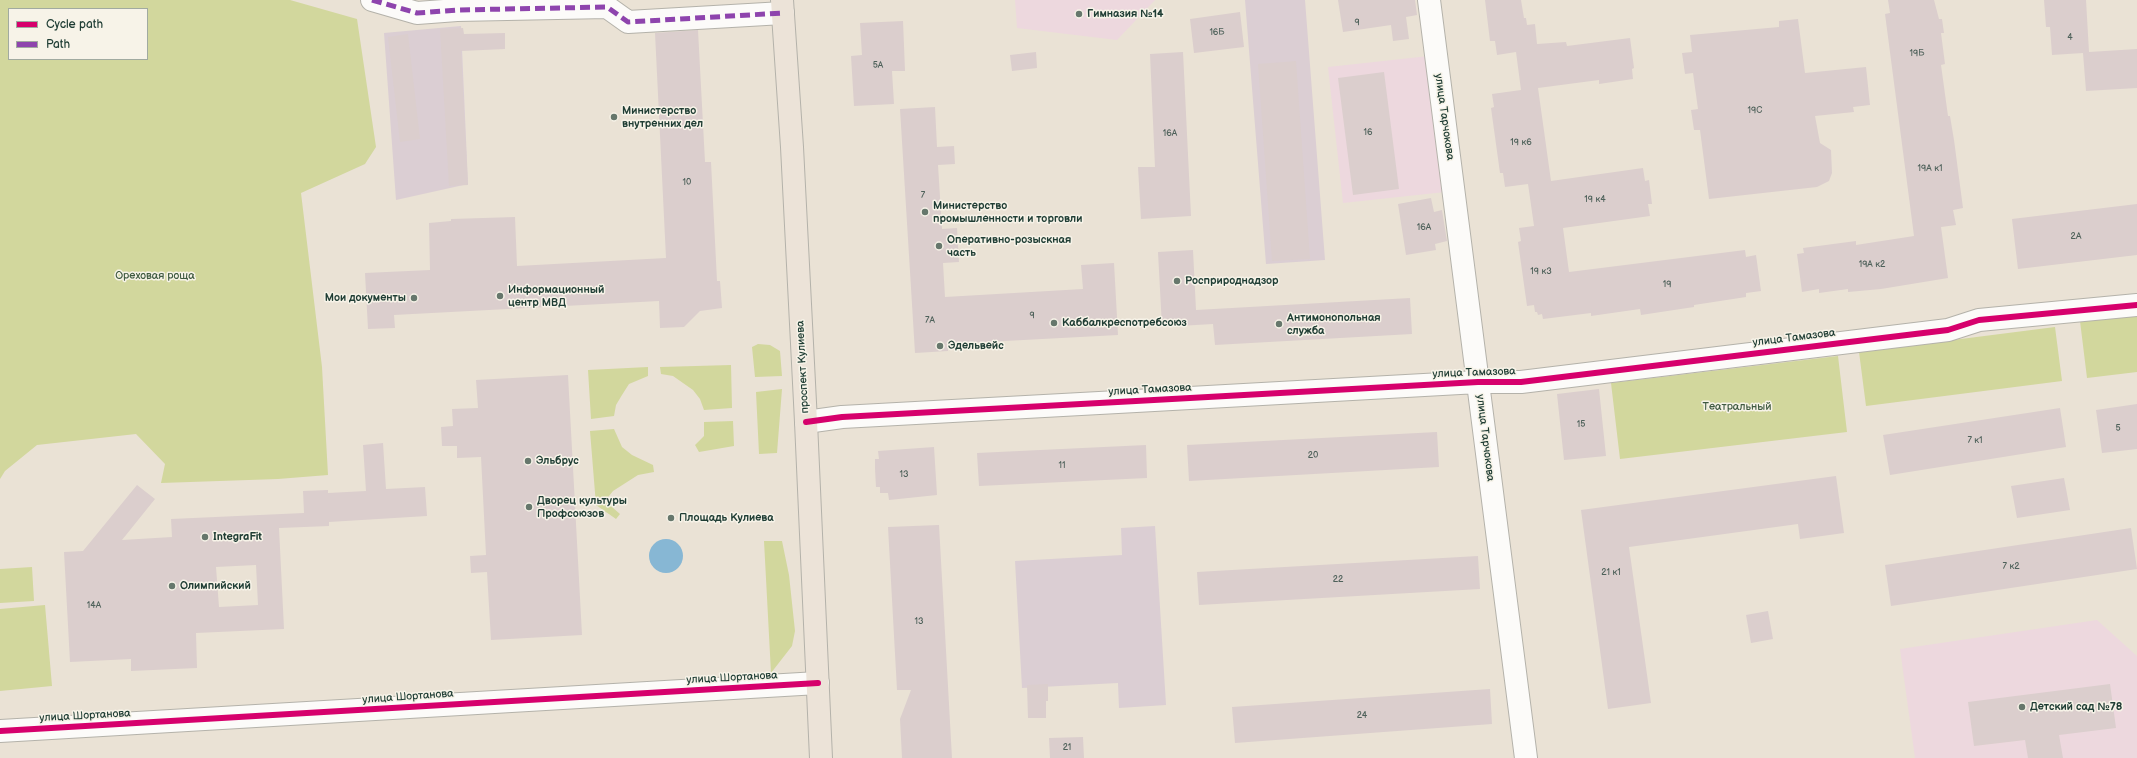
<!DOCTYPE html>
<html>
<head>
<meta charset="utf-8">
<style>
	body { margin:0 }
	#map { position:relative; width:2137px; height:758px; overflow:hidden; background:#eae2d5; font-family:"Balsamiq Sans",sans-serif }
	canvas { display:block }
	.legend { position:absolute; left:8px; top:8px; width:140px; height:52px; box-sizing:border-box; background:#f7f3e8; border:1px solid #a1aaa0; margin:0; padding:5px 7px; list-style:none; font-size:12px; color:#1f3d34 }
	.legend li { display:flex; align-items:center; gap:8px; height:20px }
	.legend b { width:20px; border:1px solid #a1aaa0 }
</style>
</head>
<body>
<div id="map">
<canvas width="2137" height="758"></canvas>
<ul class="legend">
<li><b style="height:5px;background:#d6006c"></b>Cycle path</li>
<li><b style="height:5px;background:#8e44ad"></b>Path</li>
</ul>
</div>
<script>
const c = document.querySelector('canvas').getContext('2d');
c.lineJoin = 'round';
function fillPath(path, color) {
  c.fillStyle = color;
  c.fill(path, 'evenodd');
}
function poly(rows) {
  const path = new Path2D();
  for (const r of rows) {
    if (r.length === 3) {
      path.moveTo(r[0] + r[2], r[1]);
      path.arc(r[0], r[1], r[2], 0, 2 * Math.PI);
      continue;
    }
    path.moveTo(r[0], r[1]);
    for (let i = 2; i < r.length; i += 2) path.lineTo(r[i], r[i + 1]);
  }
  return path;
}
function trace(path, color, width, dash) {
  c.strokeStyle = color;
  c.lineWidth = width;
  c.lineCap = dash ? 'butt' : 'round';
  c.setLineDash(dash || []);
  c.stroke(path);
}
function drawText(font, color, halo, rows, align = 'center') {
  c.font = font + ' "Balsamiq Sans",sans-serif';
  c.lineWidth = 3;
  c.setLineDash([]);
  c.textBaseline = 'middle';
  c.strokeStyle = halo;
  c.fillStyle = color;
  for (const [text, x, y, turn = 0] of rows) {
    c.save();
    c.translate(x, y);
    c.rotate((+turn || 0) * Math.PI / 180);
    c.textAlign = isNaN(turn) ? turn : align;
    if (halo) c.strokeText(text, 0, 0);
    c.fillText(text, 0, 0);
    c.restore();
  }
}
const built = poly([
	[1015,0,1155,0,1117,40,1017,28],
	[1429,56,1445,192,1343,203,1328,67],
	[2097,620,2137,656,2137,758,1915,758,1900,649]
]);
const industrial = poly([
	[1245,0,1305,0,1325,260,1266,264],
	[461,26,468,184,396,200,384,33],
	[1155,526,1166,705,1119,708,1118,683,1022,688,1015,561,1122,555,1121,528]
]);
const green = poly([
	[0,0,290,0,357,19,376,147,365,164,301,193,322,367,328,475,278,479,161,483,165,464,136,434,37,445,5,471,0,479],
	[9,9,147,9,147,59,9,59],
	[2137,314,2137,372,2087,378,2080,321],
	[2055,327,2062,381,1866,406,1859,352],
	[758,344,770,345,780,351,782,376,755,377,752,347],
	[1838,356,1847,432,1620,459,1611,383],
	[731,365,732,408,704,410,700,399,693,390,673,376,661,374,660,367],
	[648,367,648,376,629,384,622,395,616,405,614,416,591,419,588,370],
	[782,389,777,453,759,454,756,392],
	[733,421,734,446,699,452,695,445,704,436,704,422],
	[614,429,622,447,632,455,653,465,654,472,638,475,613,491,605,501,620,514,616,519,596,505,590,431],
	[764,541,782,541,789,575,795,631,792,646,771,673],
	[32,567,34,601,0,603,0,569],
	[45,605,52,686,0,691,0,609]
]);
const water = poly([
	[666,556,17]
]);
const building = poly([
	[1338,0,1415,0,1417,15,1406,17,1409,39,1393,41,1391,25,1343,32],
	[1485,0,1521,0,1524,18,1526,18,1527,25,1535,24,1537,44,1566,42,1567,46,1630,38,1634,68,1632,69,1633,79,1599,84,1599,80,1538,88,1551,181,1643,168,1645,181,1649,180,1652,204,1648,204,1650,216,1563,228,1569,272,1745,250,1746,257,1756,255,1761,291,1746,293,1746,297,1694,305,1694,307,1641,315,1640,309,1591,316,1591,313,1543,319,1542,314,1538,315,1537,312,1535,312,1534,305,1527,306,1518,242,1521,241,1519,228,1534,226,1528,184,1505,187,1503,173,1500,173,1491,108,1494,107,1492,94,1521,90,1516,52,1497,55,1495,41,1490,41],
	[1888,0,1934,0,1939,19,1942,19,1944,33,1941,33,1945,64,1941,65,1948,116,1950,116,1954,140,1963,208,1953,210,1956,225,1941,227,1948,278,1881,289,1848,292,1848,289,1819,293,1819,289,1802,292,1797,254,1804,253,1803,248,1856,241,1856,245,1914,236,1885,14,1890,13],
	[2044,0,2086,0,2089,52,2137,49,2137,88,2086,91,2083,53,2052,55,2050,27,2046,27],
	[1240,12,1244,47,1194,53,1190,19],
	[1798,19,1805,73,1866,67,1870,105,1853,107,1854,112,1815,116,1820,143,1831,150,1832,173,1829,181,1817,187,1709,199,1700,130,1694,130,1691,110,1698,109,1693,73,1685,74,1682,53,1692,52,1690,35,1779,27,1779,21],
	[903,21,905,71,892,71,894,104,854,106,851,56,862,55,860,23],
	[463,28,464,34,505,33,505,49,461,51,468,185,449,186,440,29],
	[698,30,705,162,711,162,717,281,720,281,722,308,700,311,684,327,660,328,659,301,394,315,395,328,368,329,365,273,430,270,429,223,451,221,451,219,515,217,517,266,666,258,655,33],
	[408,34,420,139,400,142,388,37],
	[1036,52,1037,68,1012,71,1010,55],
	[1183,52,1191,216,1141,219,1138,167,1155,167,1150,54],
	[1296,61,1310,259,1272,261,1258,64],
	[1384,72,1399,189,1353,195,1338,78],
	[935,107,937,147,954,146,955,164,938,165,942,229,957,228,959,262,943,263,945,297,1083,289,1081,265,1114,263,1118,335,948,344,948,351,915,353,900,109],
	[1431,198,1434,212,1442,210,1447,241,1435,244,1436,250,1406,255,1398,204],
	[2137,204,2137,255,2018,269,2012,219],
	[1193,250,1196,310,1410,298,1412,334,1215,345,1213,324,1162,327,1158,252],
	[568,375,582,635,491,640,487,572,471,573,470,556,486,555,481,457,457,458,457,446,442,446,441,427,453,426,452,409,478,408,476,380],
	[1599,389,1606,456,1564,460,1557,394],
	[2137,404,2137,449,2102,453,2096,410],
	[2060,408,2066,447,1890,475,1883,435],
	[1437,432,1439,467,1189,481,1187,445],
	[383,443,386,489,425,487,427,516,329,522,329,526,279,528,284,629,196,633,197,668,131,671,131,659,70,662,64,552,83,551,137,485,155,499,122,540,172,537,171,519,304,513,303,491,328,490,328,493,366,491,363,445],
	[256,565,258,605,219,607,216,567],
	[1146,445,1147,478,979,486,977,453],
	[934,447,937,495,889,500,888,493,880,493,880,487,876,487,875,469,875,459,879,459,878,451],
	[1836,476,1844,533,1800,539,1798,524,1629,547,1651,703,1608,709,1581,510],
	[2064,478,2070,510,2017,518,2011,486],
	[939,525,952,758,902,758,900,719,911,690,897,690,888,527],
	[2131,528,2137,569,1891,606,1885,565],
	[1478,556,1480,589,1199,605,1197,572],
	[1768,611,1773,639,1751,643,1746,615],
	[1048,684,1048,701,1046,701,1046,718,1028,718,1027,685],
	[2110,684,2116,728,2059,735,2063,758,2028,758,2025,740,1974,746,1968,702],
	[1490,689,1492,724,1235,743,1232,707],
	[1083,737,1084,758,1050,758,1049,738]
]);
const minor = poly([
	[372,0,417,13,457,10,607,7,628,22,783,13],
	[1429,0,1526,758],
	[806,422,842,417,1136,401,1478,382,1521,382,1948,330,1979,320,2137,305],
	[0,731,818,683]
]);
const major = poly([
	[782,0,792,147,806,422,821,758]
]);
const quiet = poly([
	[372,0,417,13,457,10,607,7,628,22,783,13]
]);
const cycleway = poly([
	[806,422,842,417,1136,401,1478,382,1521,382,1948,330,1979,320,2137,305],
	[0,731,818,683]
]);
const markers = [
	[1079,14,4,"#66776c"],
	[614,117,4,"#66776c"],
	[925,212,4,"#66776c"],
	[939,246,4,"#66776c"],
	[1177,281,4,"#66776c"],
	[500,296,4,"#66776c"],
	[414,298,4,"#66776c"],
	[1054,323,4,"#66776c"],
	[1279,324,4,"#66776c"],
	[940,346,4,"#66776c"],
	[528,461,4,"#66776c"],
	[529,507,4,"#66776c"],
	[671,518,4,"#66776c"],
	[205,537,4,"#66776c"],
	[172,586,4,"#66776c"],
	[2022,707,4,"#66776c"]
];
const numberNames = [
	["9",1357,23],
	["16Б",1217,33],
	["4",2070,38],
	["19Б",1917,54],
	["5А",878,66],
	["19С",1755,111],
	["16",1368,133],
	["16А",1170,134],
	["19 к6",1521,143],
	["19А к1",1930,169],
	["10",687,183],
	["7",923,196],
	["19 к4",1595,200],
	["16А",1424,228],
	["2А",2076,237],
	["19А к2",1872,265],
	["19 к3",1541,272],
	["19",1667,285],
	["9",1032,316],
	["7А",930,321],
	["15",1581,425],
	["5",2118,429],
	["7 к1",1975,441],
	["20",1313,456],
	["11",1062,466],
	["13",904,475],
	["7 к2",2011,567],
	["21 к1",1611,573],
	["22",1338,580],
	["14А",94,606],
	["13",919,622],
	["24",1362,716],
	["21",1067,748]
];
const poiNames = [
	["Гимназия №14",1087,14],
	["Министерство",622,111],
	["внутренних дел",622,124],
	["Министерство",933,206],
	["промышленности и торговли",933,219],
	["Оперативно-розыскная",947,240],
	["часть",947,253],
	["Росприроднадзор",1185,281],
	["Информационный",508,290],
	["центр МВД",508,303],
	["Мои документы",406,298,"right"],
	["Антимонопольная",1287,318],
	["служба",1287,331],
	["Каббалкреспотребсоюз",1062,323],
	["Эдельвейс",948,346],
	["Эльбрус",536,461],
	["Дворец культуры",537,501],
	["Профсоюзов",537,514],
	["Площадь Кулиева",679,518],
	["IntegraFit",213,537],
	["Олимпийский",180,586],
	["Детский сад №78",2030,707]
];
const streetNames = [
	["улица Тарчокова",1444,117,82],
	["улица Тамазова",1794,338,-7],
	["проспект Кулиева",803,367,-93],
	["улица Тамазова",1474,373,-2],
	["улица Тамазова",1150,390,-3],
	["улица Тарчокова",1485,438,83],
	["улица Шортанова",732,678,-3],
	["улица Шортанова",408,697,-4],
	["улица Шортанова",85,716,-3]
];
const parkNames = [
	["Ореховая роща",155,276],
	["Театральный",1737,407]
];
fillPath(built, '#edd8de');
fillPath(industrial, '#dbced3');
fillPath(green, '#d2d79d');
fillPath(water, '#87b7d4');
fillPath(building, '#dbcecd');
trace(minor, '#b4b2aa', 24);
trace(major, '#b4b2aa', 24);
trace(minor, '#fcfbf9', 22);
trace(major, '#ece3d8', 22);
trace(quiet, '#8e44ad', 5, [10, 5]);
trace(cycleway, '#d6006c', 6);
for (const [x, y, r, color] of markers) {
  const dot = new Path2D();
  dot.arc(x, y, r, 0, 2 * Math.PI);
  c.fillStyle = color;
  c.fill(dot);
  trace(dot, '#f7f3e8', 1.5);
}
drawText('9px', '#4e615a', null, numberNames);
drawText('bold 11px', '#1f3d34', '#f7f3e8', poiNames, 'left');
drawText('11px', '#1f3d34', '#f7f3e8', streetNames);
drawText('11px', '#3f5a40', '#f7f3e8', parkNames);
</script>
</body>
</html>
